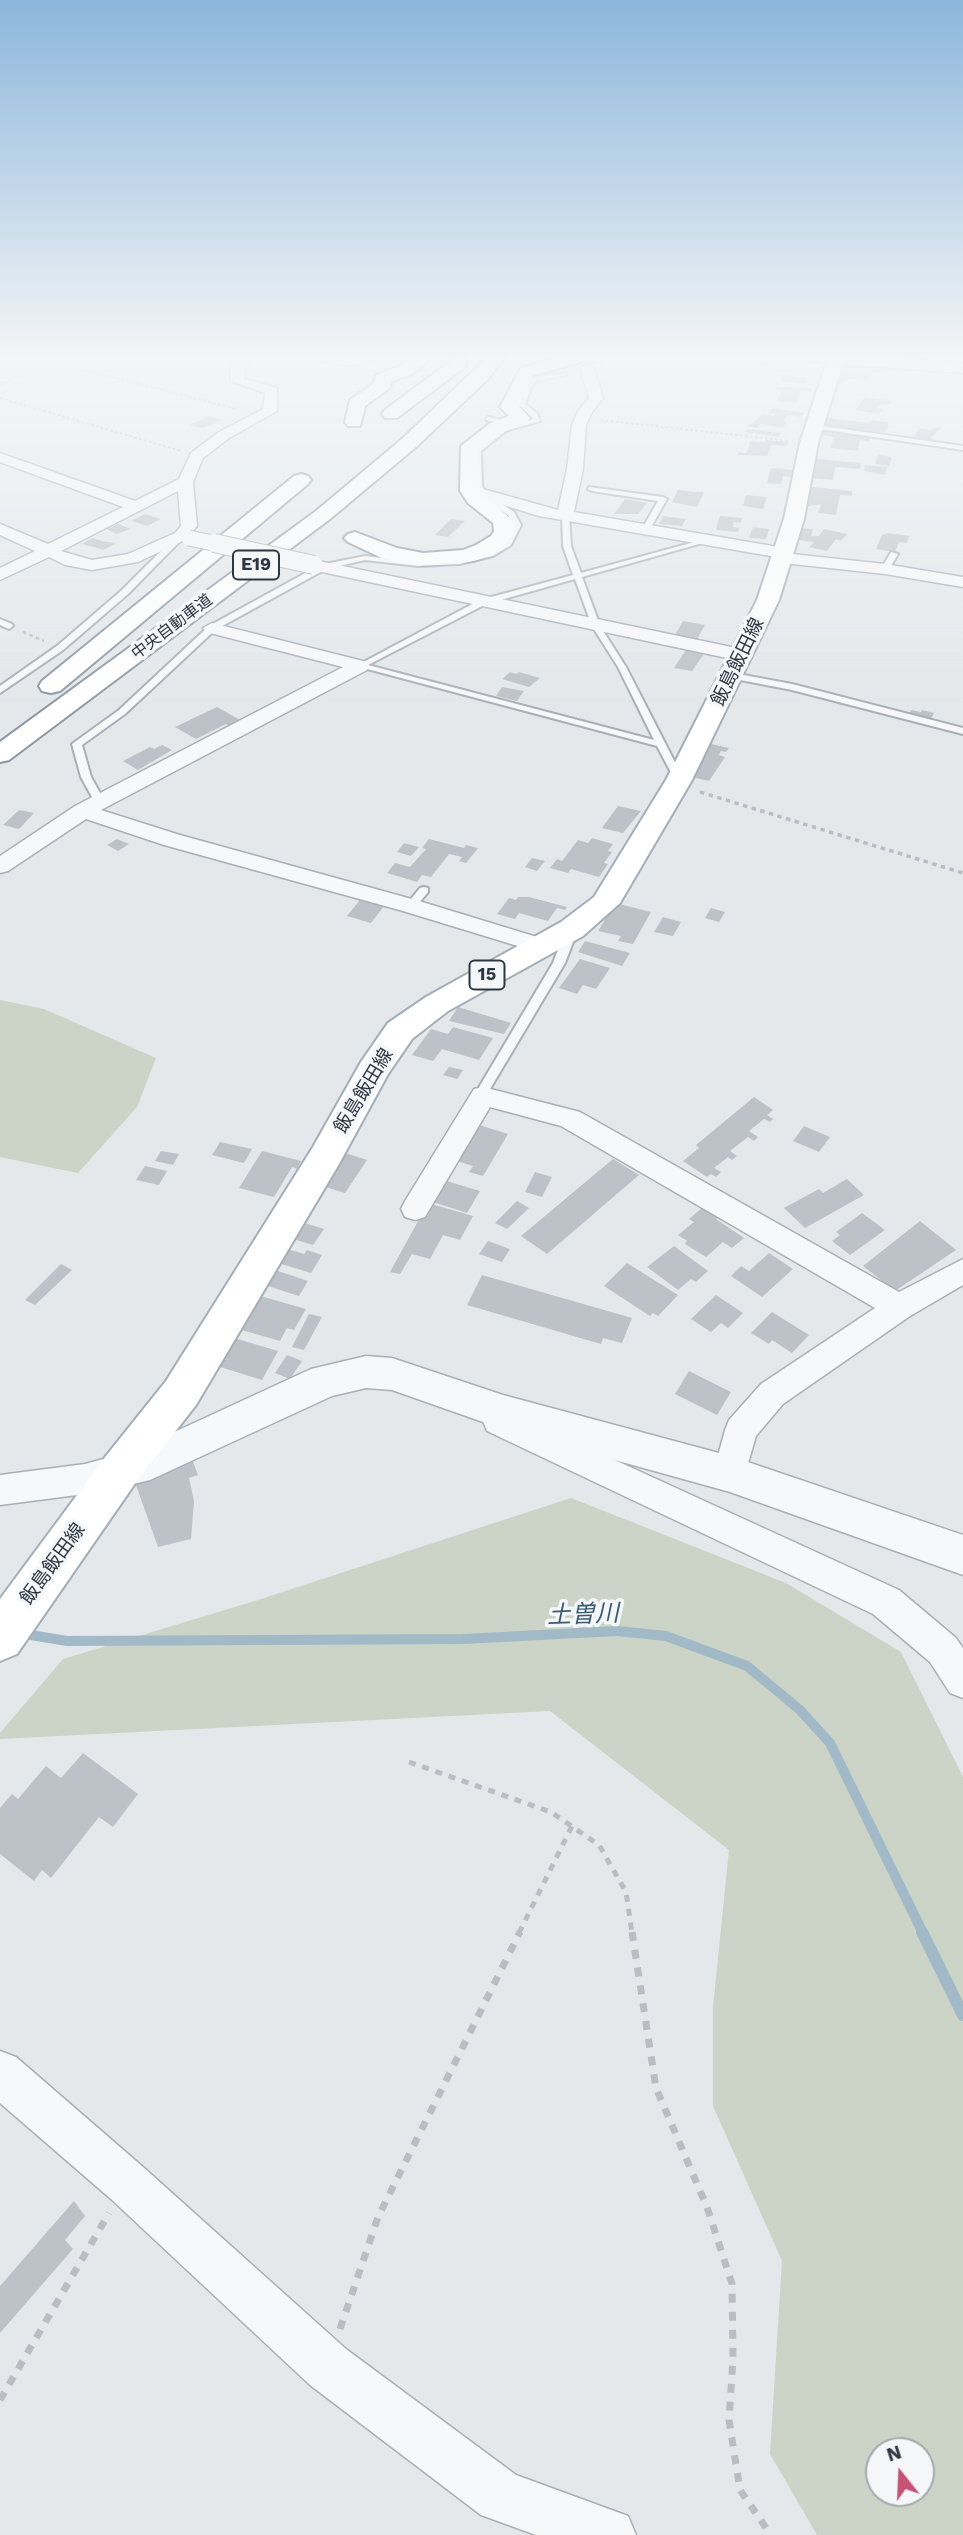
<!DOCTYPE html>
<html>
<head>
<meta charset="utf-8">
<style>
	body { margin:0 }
	#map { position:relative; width:963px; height:2535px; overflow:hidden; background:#e4e8eb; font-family:"Work Sans",sans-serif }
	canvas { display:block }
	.north { position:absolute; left:865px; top:2437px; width:70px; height:70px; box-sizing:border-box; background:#f4f6f8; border:2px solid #a4aaaf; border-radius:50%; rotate:342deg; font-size:19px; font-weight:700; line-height:28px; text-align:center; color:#2d3742 }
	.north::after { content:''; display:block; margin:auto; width:24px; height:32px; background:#c55474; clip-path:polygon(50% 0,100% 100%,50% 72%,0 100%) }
</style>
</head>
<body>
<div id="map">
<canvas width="963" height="2535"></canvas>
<div class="north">N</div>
</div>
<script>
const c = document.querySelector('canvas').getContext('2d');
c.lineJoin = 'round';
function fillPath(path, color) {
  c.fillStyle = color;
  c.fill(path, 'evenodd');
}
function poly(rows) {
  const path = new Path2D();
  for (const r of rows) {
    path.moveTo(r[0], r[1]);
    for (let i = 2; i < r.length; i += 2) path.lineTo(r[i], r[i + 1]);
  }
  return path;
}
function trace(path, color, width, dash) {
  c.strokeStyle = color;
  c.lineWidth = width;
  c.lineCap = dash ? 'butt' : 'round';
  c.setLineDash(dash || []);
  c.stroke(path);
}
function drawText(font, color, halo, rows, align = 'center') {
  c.font = font + ' "Work Sans","Noto Sans JP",sans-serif';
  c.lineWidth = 7;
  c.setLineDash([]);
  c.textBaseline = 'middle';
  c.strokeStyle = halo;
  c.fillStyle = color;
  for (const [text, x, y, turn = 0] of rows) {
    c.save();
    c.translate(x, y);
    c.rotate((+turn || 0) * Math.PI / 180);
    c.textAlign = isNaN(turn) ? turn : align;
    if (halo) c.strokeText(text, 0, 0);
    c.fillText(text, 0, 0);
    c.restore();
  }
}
const green = poly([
	[0,1000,44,1009,156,1058,137,1107,78,1173,0,1157],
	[571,1498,786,1583,901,1652,963,1777,963,2535,817,2535,770,2454,782,2261,713,2106,713,2007,729,1850,550,1711,0,1739,0,1733,63,1659,258,1600],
	[879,2451,921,2451,921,2493,879,2493]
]);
const streamFar1 = poly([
	[0,1630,67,1641,463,1639,617,1631,666,1636,747,1666,800,1710,830,1743,923,1933]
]);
const stream = poly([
	[922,1932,963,2015]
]);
const building = poly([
	[763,358,777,360,773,368,756,365],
	[845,365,881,369,879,373,873,373,868,381,847,379,844,383,838,383,845,370,842,370],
	[782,375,807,377,805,384,780,382],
	[776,387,790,387,811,388,811,392,800,391,797,403,777,401,780,391,775,390],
	[865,397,892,401,889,405,881,404,878,408,883,409,879,414,855,410],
	[773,408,804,413,800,417,789,415,783,421,787,422,782,428,761,424,757,428,746,426,753,423,762,414,774,416,776,414,769,413],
	[209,416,222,420,202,428,190,425],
	[827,418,870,423,871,420,888,422,887,426,889,426,885,432,878,432,844,428,824,425],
	[934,427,941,428,929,440,913,437,920,428,931,430],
	[747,429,781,433,778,437,745,432],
	[823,431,871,436,869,441,860,440,858,451,830,448,834,437,822,435],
	[766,440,789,442,787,446,772,445,767,456,737,455,739,452,747,453,750,441,764,442],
	[878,455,892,457,889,466,875,464],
	[817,459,861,463,860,469,835,467,833,480,813,478],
	[865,465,887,467,885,475,864,471],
	[771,468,795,470,793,477,783,476,781,484,767,483],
	[812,487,852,491,852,496,840,495,836,515,818,513,821,504,808,506],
	[678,490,696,492,704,492,697,507,672,502],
	[746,495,767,497,763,509,743,506],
	[625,499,647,503,638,514,614,514],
	[145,514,161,519,147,526,131,521],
	[663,516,686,519,682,526,659,524],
	[720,516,742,518,741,523,734,522,733,527,739,528,738,532,716,530],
	[451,519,465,521,448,537,435,535],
	[118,524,131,529,116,534,107,529],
	[753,527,769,529,766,539,749,538],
	[800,528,813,529,811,536,819,536,824,529,847,534,841,541,836,539,827,551,809,547,814,542,797,540],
	[888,533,909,536,907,543,899,542,895,552,876,549,882,535],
	[92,538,102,541,116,543,104,550,82,544],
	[683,621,705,625,696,641,673,638],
	[687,648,704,654,692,671,674,668],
	[510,672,516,674,519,672,540,678,529,687,502,679],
	[502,687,524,691,517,701,496,696],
	[217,707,242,721,231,727,226,724,196,739,175,727],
	[911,710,921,712,922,710,934,713,931,719,909,715],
	[711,744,729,748,726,752,721,751,719,755,725,757,709,781,687,776],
	[162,745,172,750,138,770,123,761,150,747,154,749],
	[618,806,641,811,623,833,602,828],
	[19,810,34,813,19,829,3,825],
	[592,838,613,844,608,851,612,852,604,863,608,864,599,877,571,869,568,873,550,868,557,859,562,861,578,840,588,843],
	[117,839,129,844,118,851,107,845],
	[429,839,464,848,466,845,478,848,466,863,459,861,462,857,449,854,431,877,422,875,417,882,387,873,395,863,410,867,426,849,422,848],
	[404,843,419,847,411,856,397,852],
	[532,858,545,861,537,871,525,867],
	[518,897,529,897,567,907,565,910,557,908,548,921,519,913,515,919,497,914,509,898,516,900],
	[360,900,384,906,371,923,347,916],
	[615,903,651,912,633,944,618,941,621,936,598,931],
	[711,908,725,912,719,922,705,918],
	[663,917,681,922,673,936,654,932],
	[585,941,630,953,622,966,578,952],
	[580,959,610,968,596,989,583,985,577,994,559,988],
	[458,1007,511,1023,504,1034,449,1021],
	[453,1027,493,1038,479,1060,442,1049,433,1061,412,1055,431,1029,448,1034],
	[449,1067,463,1070,457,1079,443,1075],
	[754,1097,773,1110,767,1115,773,1119,770,1122,764,1119,749,1131,758,1137,754,1141,748,1137,730,1151,737,1156,732,1160,728,1157,714,1168,721,1172,716,1177,711,1174,707,1177,683,1161,699,1148,696,1145],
	[476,1124,508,1134,483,1176,469,1172,473,1166,454,1160],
	[804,1126,830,1137,819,1152,793,1141],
	[220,1142,252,1149,244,1163,212,1155],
	[161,1151,179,1154,173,1165,155,1161],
	[262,1151,301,1161,297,1169,292,1167,274,1197,239,1188],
	[345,1153,367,1160,345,1193,319,1185],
	[613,1159,639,1175,547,1254,521,1236],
	[145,1166,167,1171,159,1185,136,1180],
	[535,1172,552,1177,542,1197,525,1192],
	[847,1179,864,1195,805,1228,784,1208,819,1189,823,1193],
	[443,1180,480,1191,467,1213,430,1201],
	[517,1201,529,1208,507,1229,495,1223],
	[428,1203,473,1216,460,1240,443,1235,430,1259,412,1254,400,1274,390,1272],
	[702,1208,717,1218,716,1219,744,1238,732,1248,723,1242,706,1257,685,1244,687,1241,678,1235,694,1222,689,1219],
	[862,1213,885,1230,850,1255,832,1241,840,1235,836,1232],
	[298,1221,324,1229,313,1245,287,1237],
	[920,1221,956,1250,895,1291,863,1266],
	[488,1241,510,1249,502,1262,479,1254],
	[674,1246,708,1271,696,1282,691,1279,678,1290,647,1267],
	[284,1248,304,1254,307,1250,322,1255,311,1273,275,1262],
	[769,1253,793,1269,762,1297,731,1276,741,1266,749,1271],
	[627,1263,678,1295,658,1316,653,1313,650,1316,604,1286],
	[61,1264,72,1270,35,1305,25,1300],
	[272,1269,308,1281,299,1296,262,1284],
	[482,1275,632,1318,622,1343,603,1338,601,1344,467,1305],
	[253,1294,306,1309,294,1330,287,1328,280,1341,238,1329],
	[716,1295,743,1313,728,1328,721,1323,711,1332,691,1319],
	[772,1312,809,1335,792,1353,772,1340,769,1344,751,1333],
	[309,1314,322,1317,304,1350,292,1347],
	[234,1338,278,1351,262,1380,217,1366],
	[287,1355,302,1361,290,1379,275,1373],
	[689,1371,731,1392,717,1415,675,1394],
	[192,1459,198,1475,189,1478,194,1501,191,1539,158,1547,136,1485],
	[83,1753,138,1794,113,1827,99,1817,51,1878,42,1870,34,1881,0,1854,0,1808,12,1794,18,1799,46,1766,61,1778],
	[74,2201,85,2216,65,2240,73,2249,0,2333,0,2286]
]);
const pathFar4 = poly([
	[34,357,237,409],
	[0,385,58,357],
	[0,398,181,451],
	[601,420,790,441]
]);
const pathFar3 = poly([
	[23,632,44,641]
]);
const pathFar2 = poly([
	[700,792,963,873]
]);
const pathFar1 = poly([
	[409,1762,551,1812,599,1845,626,1892,632,1933],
	[519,1933,572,1826]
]);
const path = poly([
	[632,1932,656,2088,707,2207,732,2284,733,2358,729,2420,740,2490,771,2535],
	[340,2329,378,2217,520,1932],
	[0,2400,109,2213]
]);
const service = poly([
	[566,373,566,375,536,381,531,387,525,404,537,413,540,421,506,431,481,451,482,486,486,493,514,512,521,525,511,545,493,556,460,564,418,566,365,560,326,569,215,630,125,714,82,745,91,777,100,793,110,800,105,803,92,797,81,777,72,744,119,710,209,626,320,565,365,556,418,562,460,560,487,552,505,542,513,525,508,515,480,496,474,486,475,450,502,429,534,419,519,405,525,387,532,378,566,373],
	[488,417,510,422,511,423,508,425,486,420,488,417],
	[815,425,963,446,963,450,813,428,815,425],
	[589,487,663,497,667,499,650,529,646,531,642,529,658,501,592,491,588,489,589,487],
	[562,513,569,515,571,546,581,573,709,538,713,540,582,577,600,626,626,667,684,780,682,782,676,782,657,746,356,666,480,600,573,575,563,546,562,513],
	[575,579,592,626,618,667,654,740,368,665,486,604,575,579],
	[178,534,185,536,128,594,63,650,0,693,0,686,57,646,122,590,178,534],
	[891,552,898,554,888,571,882,571,881,569,891,552],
	[0,619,12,624,13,626,9,629,0,625,0,619],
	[733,673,792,684,963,728,963,734,792,690,730,678,729,676,733,673],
	[424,887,428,888,428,892,415,908,407,908,407,904,420,888,424,887],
	[572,926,578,929,565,963,490,1089,487,1099,479,1099,478,1089,553,963,566,929,572,926]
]);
const minor = poly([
	[238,357,253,357,244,365,245,379,277,388,277,411,229,438,203,458,193,482,197,526,187,539,138,562,92,570,65,565,49,557,0,580,0,568,35,551,0,535,0,524,48,544,123,507,0,462,0,453,135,501,179,479,191,453,219,432,263,409,265,393,231,381,230,364,238,357],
	[178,491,181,526,175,533,128,554,92,560,61,551,178,491],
	[587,364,594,368,603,398,592,412,586,425,583,469,574,512,784,548,790,549,792,554,885,564,963,577,963,587,885,574,783,563,777,562,776,557,539,516,478,497,475,494,478,491,483,489,558,510,567,469,572,425,578,411,589,398,580,368,587,364],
	[314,560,741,649,750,655,741,661,308,569,306,565,314,560],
	[212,623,367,662,369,666,367,670,101,810,180,835,419,901,550,941,554,946,550,951,542,953,534,951,403,911,164,845,86,819,8,871,0,873,0,856,75,806,343,667,206,632,203,628,212,623],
	[483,1087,580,1112,899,1292,963,1259,963,1285,910,1316,783,1404,756,1436,742,1484,730,1489,718,1484,713,1474,725,1430,729,1420,761,1384,875,1308,561,1126,490,1107,425,1217,415,1220,405,1217,401,1209,405,1201,474,1089,483,1087],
	[499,1407,899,1590,956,1638,963,1648,963,1698,950,1693,930,1662,873,1614,487,1431,483,1421,487,1411,499,1407],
	[121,1454,133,1459,138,1469,133,1479,85,1494,0,1505,0,1475,85,1464,121,1454],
	[0,2051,16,2057,143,2167,346,2349,516,2475,628,2516,636,2535,536,2535,481,2515,310,2385,111,2199,0,2103,0,2051]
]);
const tertiary = poly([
	[315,357,379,357,377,360,350,366,323,362,315,357],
	[563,357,608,357,600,362,571,362,563,357],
	[802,357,884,357,963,363,963,373,810,362,802,357],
	[366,1356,392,1358,503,1395,730,1456,963,1535,963,1575,730,1492,503,1429,392,1390,366,1388,332,1396,150,1480,121,1487,106,1482,100,1469,106,1456,144,1446,311,1369,366,1356]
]);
const primary = poly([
	[828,357,845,357,818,443,804,519,779,600,692,780,620,903,583,936,448,1011,412,1039,388,1074,339,1164,196,1405,136,1482,17,1654,0,1661,0,1599,106,1456,166,1381,313,1147,361,1062,388,1023,426,997,561,922,594,897,666,780,757,600,784,519,800,443,828,357]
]);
const motorway = poly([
	[413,357,433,357,412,374,391,382,390,388,365,406,360,426,348,426,345,422,350,400,373,384,376,375,400,366,413,357],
	[488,357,505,357,488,379,416,447,330,519,9,760,0,762,0,742,316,511,402,439,488,357],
	[559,357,580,359,578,363,534,375,519,406,530,418,527,422,503,432,479,448,480,491,513,521,515,531,505,544,492,555,473,561,423,565,384,559,348,542,344,538,348,534,355,532,397,548,423,553,463,550,476,545,491,536,494,531,493,523,468,503,460,491,461,446,489,424,509,416,500,407,521,368,559,357],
	[459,358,465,359,467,363,465,367,397,418,385,418,382,414,385,410,453,359,459,358],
	[301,474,308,476,311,480,308,484,60,691,51,693,42,691,39,686,42,681,294,476,301,474]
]);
const minorBridgeFar1 = poly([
	[189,538,222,545]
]);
const minorBridge = poly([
	[214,543,314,565]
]);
const farStreetnames = [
	["中央自動車道",172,627,-37]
];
const shields = [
	[256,565,46],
	[487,975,35]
];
const shieldNames = [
	["E19",256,565],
	["15",487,975]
];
const streetNames = [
	["飯島飯田線",738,662,-64],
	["飯島飯田線",364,1091,-59],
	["飯島飯田線",53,1564,-54]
];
const nearWaternames = [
	["土曽川",583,1615,-2]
];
fillPath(green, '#cbd4c6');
trace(streamFar1, '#a2b9c8', 10);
trace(stream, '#a2b9c8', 12);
fillPath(building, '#bcc2c7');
trace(service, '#a9afb5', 4);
trace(minor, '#a9afb5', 3);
trace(tertiary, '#a9afb5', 3);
trace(primary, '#a4aeb6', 4);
trace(motorway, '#8c97a0', 4);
trace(pathFar4, '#babec2', 2, [2.5, 2.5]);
trace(pathFar3, '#babec2', 2.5, [3.5, 3.5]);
trace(pathFar2, '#babec2', 3.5, [4.5, 4.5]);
trace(pathFar1, '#babec2', 5, [7, 7]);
trace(path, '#babec2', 7, [9, 9]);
fillPath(service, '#f7f8f9');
fillPath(minor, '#f7f8f9');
fillPath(tertiary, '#f7f8f9');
fillPath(primary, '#fff');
fillPath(motorway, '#fff');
trace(minorBridgeFar1, '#a9afb5', 17, []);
trace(minorBridge, '#a9afb5', 20, []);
trace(minorBridgeFar1, '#f7f8f9', 15);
trace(minorBridge, '#f7f8f9', 18);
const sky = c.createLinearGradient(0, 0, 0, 712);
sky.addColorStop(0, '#8cb6db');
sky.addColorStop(0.5, '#f3f5f6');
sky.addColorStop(1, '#f3f5f600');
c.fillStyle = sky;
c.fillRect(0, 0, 963, 712);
drawText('16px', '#2d3742', '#f4f6f8', farStreetnames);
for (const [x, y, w] of shields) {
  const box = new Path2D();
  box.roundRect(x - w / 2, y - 14.5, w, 29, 5);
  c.fillStyle = '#f4f6f8';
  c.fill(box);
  trace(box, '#2d3742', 2);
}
drawText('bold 18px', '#2d3742', null, shieldNames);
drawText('19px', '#2d3742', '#f4f6f8', streetNames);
drawText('italic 24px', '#3a5b73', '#f4f6f8', nearWaternames);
</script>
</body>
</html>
